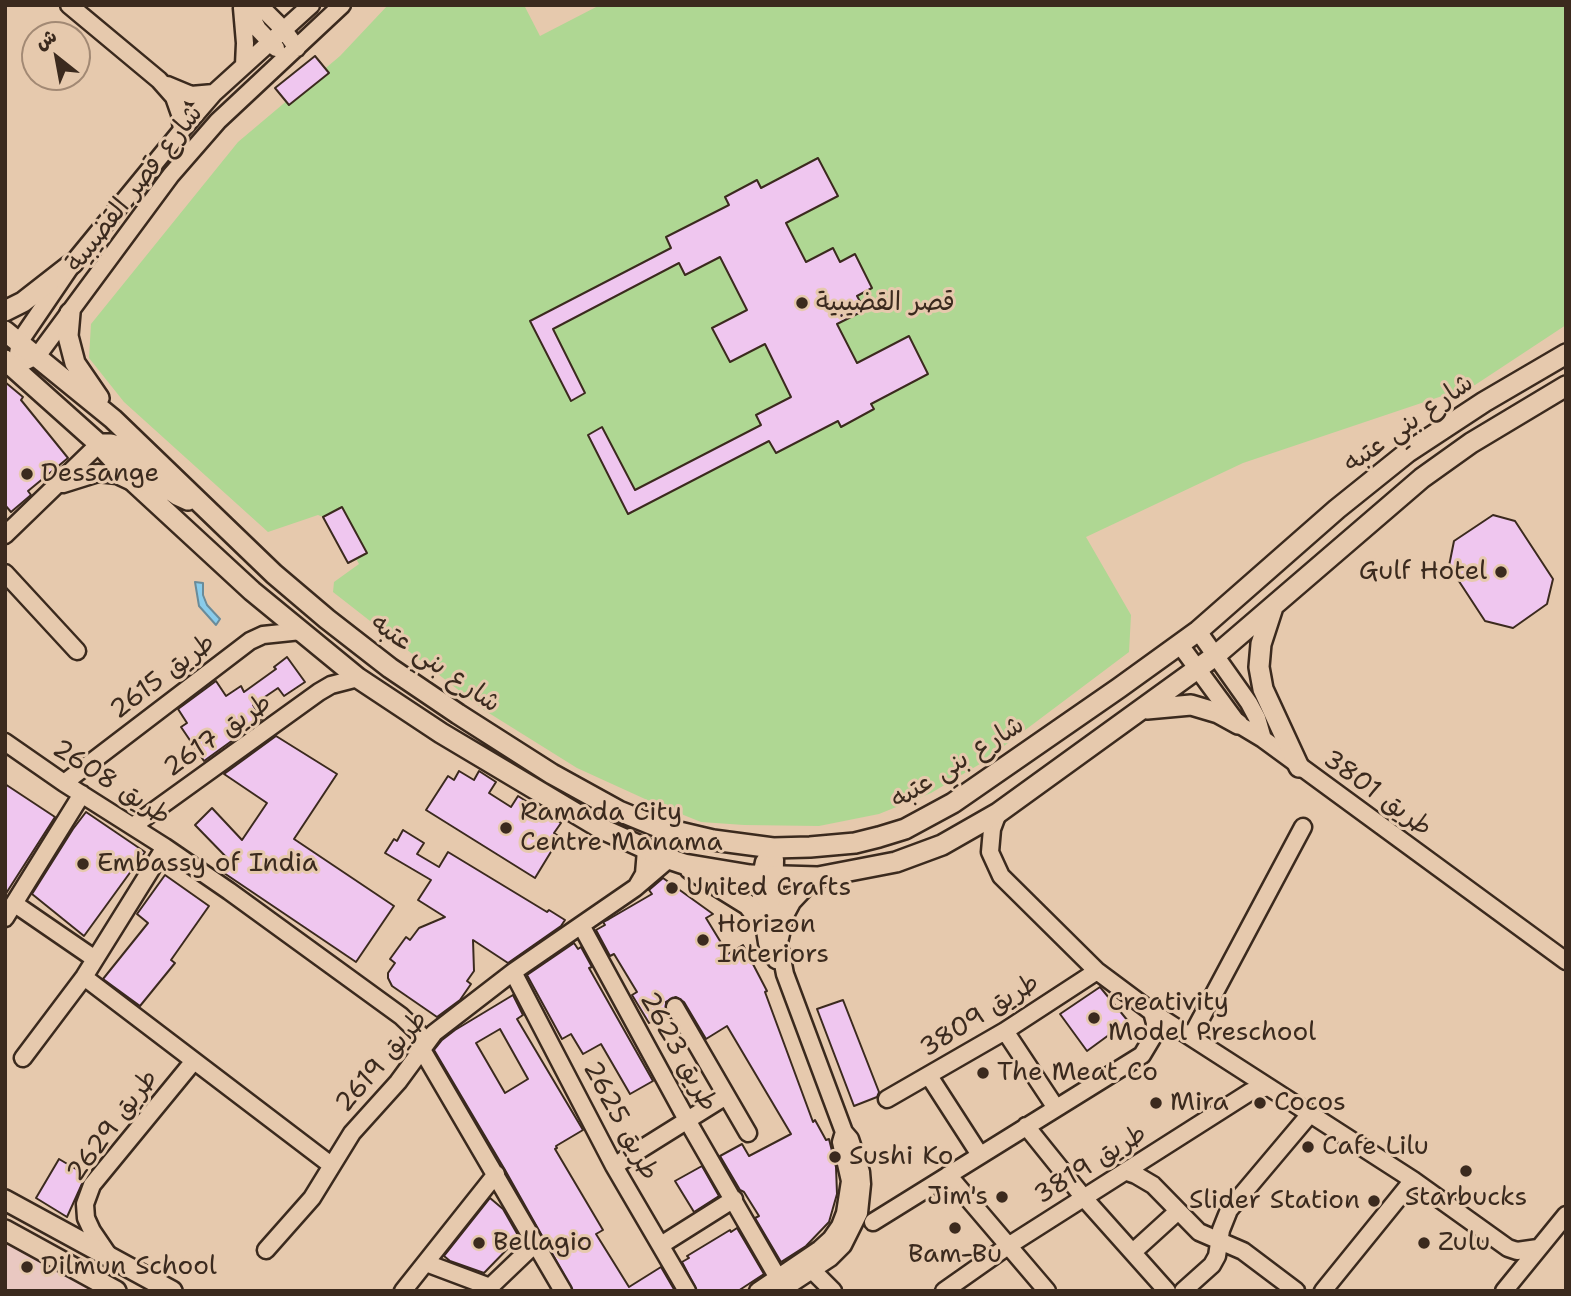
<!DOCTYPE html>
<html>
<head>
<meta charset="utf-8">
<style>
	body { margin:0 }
	#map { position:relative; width:1571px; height:1296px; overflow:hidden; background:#e6c9ad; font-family:"Shantell Sans","Playpen Sans Arabic",sans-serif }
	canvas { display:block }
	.frame { position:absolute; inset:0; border:7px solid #3b2a1e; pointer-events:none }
	.north { position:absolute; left:21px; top:21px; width:70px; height:70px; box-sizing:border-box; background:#e6c9ad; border:2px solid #a28974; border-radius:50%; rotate:329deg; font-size:19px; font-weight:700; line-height:28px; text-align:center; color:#3b2a1e }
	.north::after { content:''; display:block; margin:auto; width:24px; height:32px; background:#3b2a1e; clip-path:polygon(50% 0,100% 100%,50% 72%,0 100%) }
</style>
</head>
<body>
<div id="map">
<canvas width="1571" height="1296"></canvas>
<div class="frame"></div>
<div class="north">ش</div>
</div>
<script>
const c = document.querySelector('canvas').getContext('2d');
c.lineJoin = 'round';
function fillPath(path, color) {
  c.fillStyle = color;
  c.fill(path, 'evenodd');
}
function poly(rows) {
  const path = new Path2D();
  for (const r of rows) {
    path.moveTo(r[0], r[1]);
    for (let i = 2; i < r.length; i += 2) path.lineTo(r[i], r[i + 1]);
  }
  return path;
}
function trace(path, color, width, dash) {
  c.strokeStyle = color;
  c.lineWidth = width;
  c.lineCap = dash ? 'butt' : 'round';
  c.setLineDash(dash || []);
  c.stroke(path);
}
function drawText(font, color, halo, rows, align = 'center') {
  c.font = font + ' "Shantell Sans","Playpen Sans Arabic",sans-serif';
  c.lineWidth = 6;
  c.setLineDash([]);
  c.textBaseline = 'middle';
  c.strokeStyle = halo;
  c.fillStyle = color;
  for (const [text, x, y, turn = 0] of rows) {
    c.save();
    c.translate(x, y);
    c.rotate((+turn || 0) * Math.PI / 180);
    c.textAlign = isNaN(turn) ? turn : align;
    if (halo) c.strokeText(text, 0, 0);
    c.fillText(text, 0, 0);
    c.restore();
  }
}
const built = poly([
	[5,1243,93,1291,5,1291]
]);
const green = poly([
	[388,5,524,5,540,36,600,5,1566,5,1566,325,1475,385,1243,463,1086,537,1131,615,1129,652,980,764,931,793,879,814,819,826,744,825,701,822,656,804,577,768,484,710,333,592,334,582,359,564,331,513,323,517,318,515,268,532,124,402,89,358,91,324,238,142,340,56]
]);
const water = poly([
	[195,582,203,583,203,595,207,605,220,619,216,625,199,606,195,582]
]);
const building = poly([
	[315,56,329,73,289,105,275,88,315,56],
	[818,158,838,196,786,223,806,262,833,248,840,262,855,254,872,288,857,296,865,310,837,324,857,363,909,336,928,374,871,404,874,409,841,427,838,421,776,453,769,441,628,514,588,435,602,427,635,490,761,425,756,415,791,397,765,344,730,362,712,328,747,310,720,257,685,275,679,263,553,329,585,393,571,401,530,321,671,248,666,237,729,205,725,197,757,180,761,188,818,158],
	[5,382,23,397,21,400,68,458,28,491,31,495,11,512,5,505,5,382],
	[342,507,367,553,348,563,323,517,342,507],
	[1493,515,1515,521,1553,579,1547,604,1513,628,1485,621,1449,566,1454,541,1493,515],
	[287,657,305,682,284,696,278,688,253,705,262,719,204,761,181,727,187,723,178,709,216,681,226,696,241,686,244,692,276,669,274,667,287,657],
	[276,736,337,774,294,839,394,906,356,962,224,873,231,862,195,825,212,808,242,840,267,803,224,774,276,736],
	[459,771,474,780,479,771,496,782,489,793,511,807,518,796,561,823,554,833,560,837,535,878,426,810,448,776,454,780,459,771],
	[5,784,55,817,5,895,5,784],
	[86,812,145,852,84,936,32,894,73,829,86,812],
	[403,830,424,843,417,854,439,867,448,852,547,912,549,910,565,920,561,926,508,963,473,940,474,971,467,981,471,984,460,1000,437,1017,392,986,388,978,388,973,395,963,390,959,406,937,410,940,419,928,445,917,418,900,431,880,385,853,394,839,397,841,403,830],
	[165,875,209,906,171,960,175,963,140,1006,103,979,148,923,137,914,165,875],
	[663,878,713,914,706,918,728,954,743,945,767,991,765,992,813,1122,815,1120,826,1140,829,1139,836,1167,837,1194,829,1222,806,1246,781,1262,755,1218,759,1216,744,1192,740,1190,720,1156,742,1144,749,1156,791,1134,727,1026,706,1039,684,1002,676,997,666,1002,666,1013,649,1023,632,995,637,992,614,954,610,956,596,930,605,925,603,922,609,919,652,894,649,890,663,878],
	[574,943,578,949,581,947,592,967,589,968,653,1081,630,1094,601,1044,583,1054,571,1034,562,1039,527,975,574,943],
	[1100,987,1128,1021,1087,1051,1060,1014,1100,987],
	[513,995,523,1015,517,1019,583,1130,556,1146,557,1148,555,1149,603,1230,596,1234,629,1287,661,1267,675,1291,573,1291,505,1170,434,1050,442,1040,455,1030,513,995],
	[500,1029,528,1079,505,1093,476,1043,500,1029],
	[843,1000,879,1092,877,1097,854,1106,817,1009,843,1000],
	[59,1159,86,1175,67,1217,36,1198,59,1159],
	[702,1166,719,1196,694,1212,675,1181,702,1166],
	[490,1198,503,1209,519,1237,484,1273,450,1261,444,1256,490,1198],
	[737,1228,764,1274,738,1291,697,1291,682,1262,689,1258,687,1256,730,1230,731,1232,737,1228]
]);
const minor = poly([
	[69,5,159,80,174,97,180,114,182,130],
	[245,5,258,29,276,48],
	[259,5,283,29,297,48],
	[242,8,245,43,244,65],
	[167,85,191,95,214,93],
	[18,354,20,341,73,263,182,130,214,93,311,5],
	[14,367,38,355,171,175,218,121,342,5],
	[63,484,98,473,117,475,132,482],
	[5,535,99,444],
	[5,573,77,651],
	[1198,631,1249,703,1257,718,1263,739],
	[1180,645,1238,724,1263,739,1566,961],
	[5,742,64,783,165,847,229,891,401,1016,426,1040],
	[64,783,250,641,263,635,301,631],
	[998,813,992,829,990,852,1001,876,1097,971,1152,1012,1413,1180,1508,1248,1517,1251,1538,1248],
	[133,826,319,692,331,685,358,678],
	[773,848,775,860,774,917,785,974,844,1132,850,1139,861,1172,862,1184,859,1213,843,1245,830,1258,780,1291],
	[773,848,764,862,761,876,761,904,767,943,776,960],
	[637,886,644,874,646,850],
	[15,904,95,959],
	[5,918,82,794],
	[582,927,687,1120,778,1278],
	[513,972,614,1166,687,1291],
	[84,977,331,1165],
	[675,1007,748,1133],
	[1005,1031,1056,1108],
	[1191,1037,1303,827],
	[421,1048,563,1291],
	[23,1058,84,977,165,847],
	[929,1076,980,1155],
	[887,1099,1005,1031,1097,971],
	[1026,1126,1084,1198,1167,1291],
	[614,1166,726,1096],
	[1127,1172,1136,1175,1153,1185,1199,1232,1243,1251,1296,1291],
	[948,1175,1047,1291],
	[873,1222,1142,1055,1154,1035,1155,1023,1152,1012],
	[661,1245,734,1199],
	[266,1250,312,1198,352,1133,398,1082,434,1033,513,972,635,888,669,859],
	[1133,1252,1177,1212],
	[109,1256,92,1231,86,1218,85,1204,92,1185,193,1062],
	[426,1263,490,1287,536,1243],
	[803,1267,813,1271,833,1291],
	[403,1291,496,1174],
	[758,1291,820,1249,831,1239,840,1226,845,1213,850,1181,841,1142,844,1132],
	[944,1291,1008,1246,1250,1092,1268,1087],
	[1183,1291,1212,1265,1217,1256,1221,1230,1229,1210,1310,1114],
	[1323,1291,1413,1180],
	[1504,1291,1566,1215]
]);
const major = poly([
	[5,311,23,302,73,263],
	[70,313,68,336,75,363,99,398],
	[5,331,113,419,274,574,327,619,390,668,458,714,552,774,619,811,658,827,713,840,773,848,810,847,855,843,879,837,905,829,953,803,1119,688,1198,631,1337,509,1408,452,1484,402,1566,354],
	[5,360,99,444,136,484,252,591,358,678,441,733,602,829,669,859,684,864,750,875,818,877,896,862,942,845,998,813,1215,656,1422,478,1471,443,1566,386],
	[99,444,111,444,120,447,161,484,177,495,188,500],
	[1273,607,1261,644,1259,667,1263,689,1299,767],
	[1147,709,1191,705,1218,713,1238,724],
	[690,869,748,905,762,923],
	[778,940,784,914,791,901,807,884,818,877],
	[5,1200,172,1291],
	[5,1230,116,1291]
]);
const markers = [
	[802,303,7,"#3b2a1e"],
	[27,474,7,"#3b2a1e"],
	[1501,572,7,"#3b2a1e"],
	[506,828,7,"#3b2a1e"],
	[83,864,7,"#3b2a1e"],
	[672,888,7,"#3b2a1e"],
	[703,940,7,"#3b2a1e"],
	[1094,1018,7,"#3b2a1e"],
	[983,1073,7,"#3b2a1e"],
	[1156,1103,7,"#3b2a1e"],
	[1260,1103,7,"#3b2a1e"],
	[1308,1147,7,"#3b2a1e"],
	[835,1157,7,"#3b2a1e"],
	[1466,1171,7,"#3b2a1e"],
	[1002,1197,7,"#3b2a1e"],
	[1374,1201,7,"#3b2a1e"],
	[955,1228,7,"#3b2a1e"],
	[479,1243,7,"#3b2a1e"],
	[1424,1243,7,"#3b2a1e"],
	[27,1267,7,"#3b2a1e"]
];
const streetNames = [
	["شارع قصر القضيبية",135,189,-52],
	["شارع بني عتبه",1409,424,-35],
	["شارع بني عتبه",435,664,35],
	["طريق 2615",163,677,-37],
	["طريق 2617",218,736,-35],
	["شارع بني عتبه",958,763,-32],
	["طريق 2608",111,783,33],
	["طريق 3801",1377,794,36],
	["طريق 3809",980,1016,-32],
	["طريق 2623",678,1052,61],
	["طريق 2619",382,1062,-49],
	["طريق 2625",620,1121,62],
	["طريق 2629",113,1126,-53],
	["طريق 3819",1091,1165,-32]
];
const poiNames = [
	["قصر القضيبية",816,303],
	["Dessange",41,474],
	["Gulf Hotel",1487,572,"right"],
	["Ramada City",520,813],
	["Centre Manama",520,843],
	["Embassy of India",97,864],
	["United Crafts",686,888],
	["Horizon",717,925],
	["Interiors",717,955],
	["Creativity",1108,1003],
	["Model Preschool",1108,1033],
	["The Meat Co",997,1073],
	["Mira",1170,1103],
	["Cocos",1274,1103],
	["Cafe Lilu",1322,1147],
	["Sushi Ko",849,1157],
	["Jim's",988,1197,"right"],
	["Starbucks",1466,1198,"center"],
	["Slider Station",1360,1201,"right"],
	["Bellagio",493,1243],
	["Zulu",1438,1243],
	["Bam-Bu",955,1255,"center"],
	["Dilmun School",41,1267]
];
fillPath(built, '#e9c8c1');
fillPath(green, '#afd793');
fillPath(water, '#89cceb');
trace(water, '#6a8b99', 2);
fillPath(building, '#efc6ef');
trace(building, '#3b2a1e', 2);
trace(minor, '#3b2a1e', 21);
trace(major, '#3b2a1e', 24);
trace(minor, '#e6c9ad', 16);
trace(major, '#e6c9ad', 19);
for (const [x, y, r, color] of markers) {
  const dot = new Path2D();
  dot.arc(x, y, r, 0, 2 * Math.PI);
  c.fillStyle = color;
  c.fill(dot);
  trace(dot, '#e6c9ad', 2.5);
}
drawText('26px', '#3b2a1e', '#e6c9ad', streetNames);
drawText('26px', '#3b2a1e', '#e6c9ad', poiNames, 'left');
</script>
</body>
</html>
